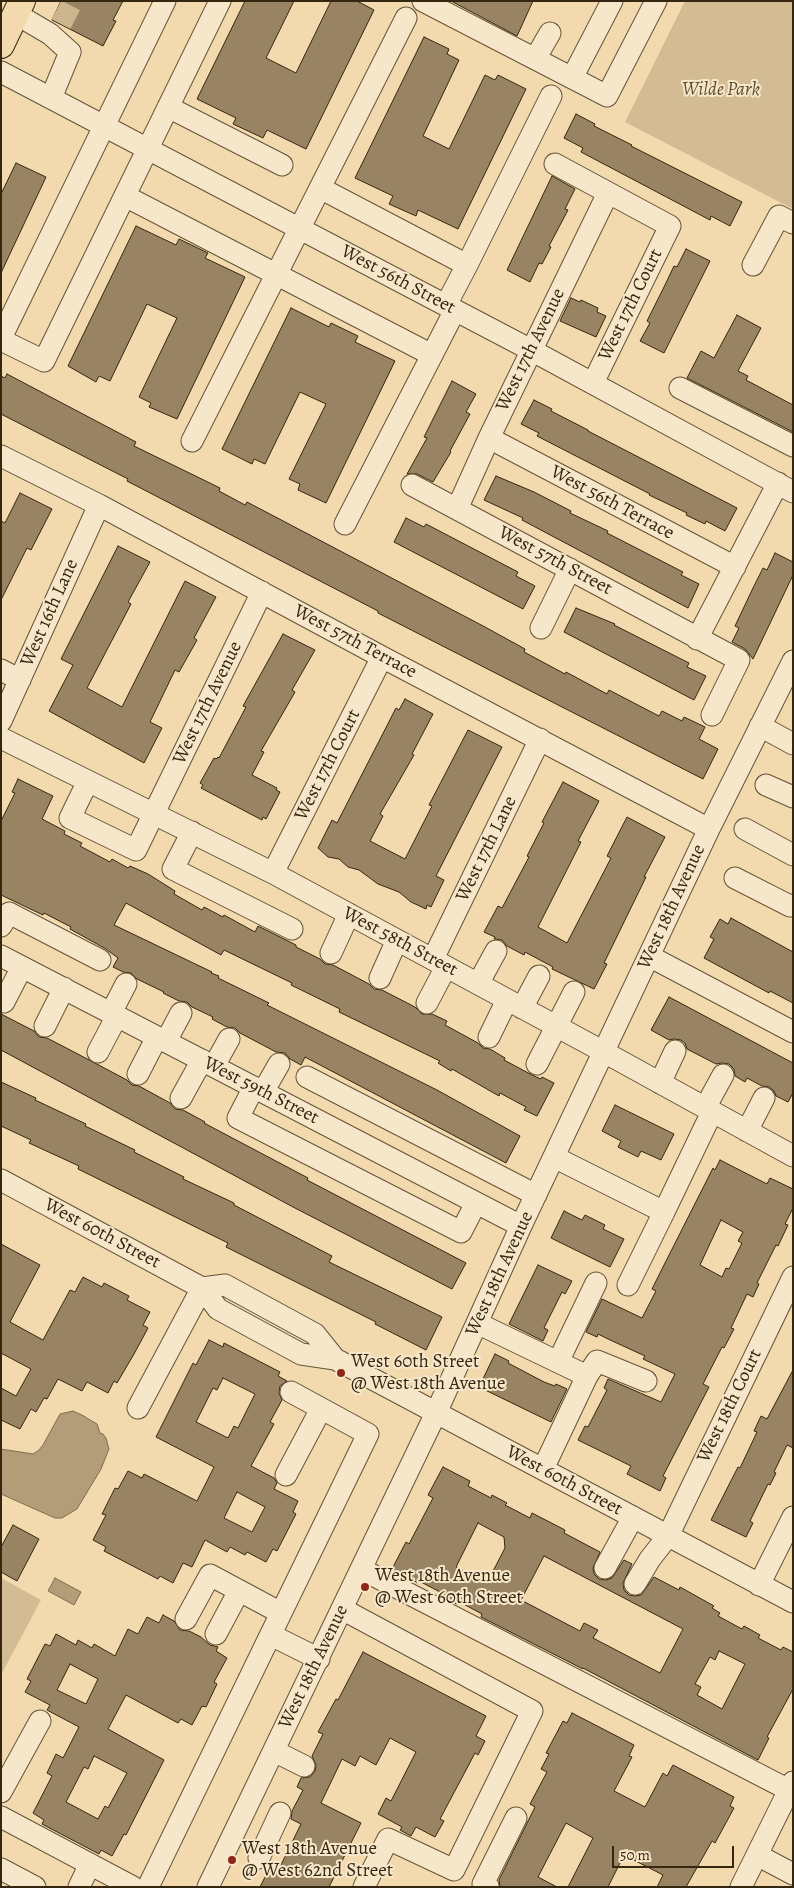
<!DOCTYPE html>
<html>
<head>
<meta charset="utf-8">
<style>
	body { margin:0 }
	#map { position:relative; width:794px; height:1888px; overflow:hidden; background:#f3daae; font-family:Alegreya,serif }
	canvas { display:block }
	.frame { position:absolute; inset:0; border:2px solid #35260f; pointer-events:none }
	.scale { position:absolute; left:612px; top:1846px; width:122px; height:22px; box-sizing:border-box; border:2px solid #35260f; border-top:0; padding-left:6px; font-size:15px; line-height:18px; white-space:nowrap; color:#35260f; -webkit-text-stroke:4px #f7e7ca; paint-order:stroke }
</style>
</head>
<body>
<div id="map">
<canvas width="794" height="1888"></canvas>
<div class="frame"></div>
<div class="scale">50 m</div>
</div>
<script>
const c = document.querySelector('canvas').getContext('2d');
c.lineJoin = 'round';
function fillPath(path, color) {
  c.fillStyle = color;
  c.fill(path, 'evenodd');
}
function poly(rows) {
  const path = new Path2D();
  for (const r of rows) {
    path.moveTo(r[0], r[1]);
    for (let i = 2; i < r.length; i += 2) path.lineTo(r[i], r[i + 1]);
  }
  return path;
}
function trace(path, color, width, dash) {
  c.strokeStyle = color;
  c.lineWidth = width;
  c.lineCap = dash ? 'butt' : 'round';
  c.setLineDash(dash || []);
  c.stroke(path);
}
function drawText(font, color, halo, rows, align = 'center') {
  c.font = font + ' Alegreya,serif';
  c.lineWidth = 4;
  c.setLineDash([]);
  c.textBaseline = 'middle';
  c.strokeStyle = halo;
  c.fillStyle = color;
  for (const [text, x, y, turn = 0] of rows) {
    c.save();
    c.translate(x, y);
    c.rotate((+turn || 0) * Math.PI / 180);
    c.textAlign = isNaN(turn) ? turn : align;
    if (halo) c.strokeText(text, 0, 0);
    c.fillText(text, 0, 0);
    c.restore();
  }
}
const green = poly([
	[685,1,793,1,793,209,625,122],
	[1,1578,41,1600,1,1675]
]);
const water = poly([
	[73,1411,82,1415,97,1424,100,1433,103,1434,106,1438,109,1449,101,1469,77,1509,62,1518,55,1518,1,1494,1,1449,33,1454,39,1450,43,1445,60,1414,73,1411],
	[55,1578,81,1592,74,1605,48,1591,55,1578]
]);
const building = poly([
	[61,1,123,1,113,20,116,21,103,46,52,20,61,1],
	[245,1,294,1,266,58,296,73,331,1,357,1,374,10,306,149,267,130,263,138,233,124,236,118,197,99,245,1],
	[451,1,533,1,517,36,451,1],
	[424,37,449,49,447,54,459,60,423,136,449,149,485,75,495,80,498,75,526,89,458,229,418,210,416,216,389,204,393,196,355,178,424,37],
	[576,114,595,124,594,126,632,145,631,146,742,202,730,226,711,216,710,220,581,152,583,148,564,138,576,114],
	[16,163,46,177,1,273,1,194,16,163],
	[552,176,575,189,565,209,568,210,549,246,551,247,542,264,539,263,530,282,507,270,552,176],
	[136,226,176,245,179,239,208,253,205,258,245,277,177,419,149,407,151,403,139,397,177,318,147,304,110,381,99,376,96,382,68,366,136,226],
	[686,249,710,261,664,353,640,341,650,323,647,321,665,285,674,266,677,267,686,249],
	[571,298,580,302,581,300,598,308,597,312,606,316,596,337,560,321,571,298],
	[291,308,329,327,331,323,358,336,355,342,395,361,326,503,298,490,300,484,289,479,326,404,300,392,265,464,254,459,252,464,222,449,291,308],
	[737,315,761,328,738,371,748,376,746,380,793,405,793,432,687,378,701,351,714,358,737,315],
	[7,374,136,442,134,446,220,488,219,491,245,505,247,502,485,627,525,649,524,652,565,674,566,672,607,694,609,690,659,716,662,711,682,721,684,717,705,727,699,739,718,749,703,779,378,613,378,611,127,481,128,479,1,414,1,376,5,378,7,374],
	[452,381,476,394,466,412,470,414,450,451,451,452,433,482,417,474,407,474,427,438,424,437,452,381],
	[534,400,552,409,551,411,588,430,588,431,737,508,725,531,706,521,705,524,686,515,687,513,649,495,650,494,537,436,539,433,521,424,534,400],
	[496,476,534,492,571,511,570,513,608,531,607,533,683,572,681,575,699,584,688,608,522,520,523,518,484,500,496,476],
	[20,493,52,509,31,550,27,548,1,600,1,521,5,523,20,493],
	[406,518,424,527,426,524,518,572,516,576,535,586,523,609,394,542,406,518],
	[118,546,150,562,128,602,131,604,87,688,122,707,185,581,216,597,194,638,197,640,179,672,175,670,150,722,162,728,144,763,49,711,73,665,61,659,118,546],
	[775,553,793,562,793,575,753,659,745,649,732,642,739,628,735,626,753,588,763,568,767,570,775,553],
	[576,608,615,624,614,625,689,663,687,667,706,676,694,700,564,632,576,608],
	[283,634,315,650,292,690,295,692,261,751,264,752,252,775,277,788,276,790,280,792,266,819,263,817,262,820,201,788,203,785,200,783,214,758,216,759,218,757,219,758,246,707,243,706,283,634],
	[405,699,433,714,412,754,414,755,380,814,383,816,370,841,405,859,432,806,429,805,468,730,502,747,436,876,444,880,431,907,427,905,426,909,411,902,399,892,378,884,359,870,348,867,339,859,328,857,318,848,332,820,337,823,396,708,399,710,405,699],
	[18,779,53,796,42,819,65,831,64,834,82,843,80,846,110,862,112,859,128,868,130,866,148,874,175,891,174,894,202,910,204,907,223,917,224,915,255,932,258,926,296,945,296,947,320,959,325,964,333,965,369,984,374,989,382,990,415,1007,422,1014,432,1014,447,1021,445,1025,478,1043,483,1048,490,1049,505,1058,504,1060,532,1075,541,1079,542,1077,554,1083,537,1116,524,1110,526,1107,500,1093,499,1096,452,1069,451,1071,438,1063,440,1061,339,1012,340,1009,291,985,292,983,224,950,221,955,126,903,114,925,212,972,211,973,219,976,218,978,269,1003,267,1005,437,1090,520,1136,506,1163,305,1057,301,1065,290,1059,285,1053,276,1052,240,1033,235,1028,227,1027,212,1019,213,1017,192,1007,187,1002,179,1001,163,993,164,992,137,979,131,973,123,972,113,967,118,958,106,949,70,929,71,927,44,913,43,915,1,895,1,821,15,793,12,792,18,779],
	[563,782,599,801,578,841,581,842,538,927,567,943,611,858,607,856,627,817,665,837,644,877,646,877,604,963,607,964,594,989,552,969,553,967,525,952,524,955,507,946,502,940,494,939,495,937,484,932,498,906,502,908,529,857,527,856,544,823,542,822,563,782],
	[731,918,793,952,793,1003,770,991,769,993,704,958,714,939,710,937,720,919,728,924,731,918],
	[669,997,793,1063,793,1093,788,1102,776,1096,774,1091,769,1087,762,1086,747,1078,745,1082,735,1076,734,1069,729,1064,722,1063,716,1064,687,1049,685,1043,681,1040,674,1039,669,1040,651,1030,669,997],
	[1,1014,34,1031,39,1037,47,1038,74,1052,127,1080,132,1085,139,1086,170,1103,175,1109,183,1110,205,1122,204,1123,308,1178,307,1180,466,1263,452,1289,293,1207,1,1050,1,1014],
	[1,1082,36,1098,35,1100,86,1124,85,1126,135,1150,134,1152,184,1177,183,1179,234,1203,234,1205,332,1256,329,1262,442,1317,426,1350,375,1324,376,1322,226,1247,228,1243,78,1169,79,1166,29,1143,31,1140,1,1126,1,1082],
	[615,1105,674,1134,661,1160,641,1151,638,1157,618,1147,621,1141,602,1131,615,1105],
	[720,1160,767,1184,770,1178,793,1189,793,1208,785,1224,788,1225,778,1246,776,1245,757,1283,759,1284,753,1297,747,1294,731,1328,734,1329,724,1348,722,1347,703,1384,709,1387,663,1476,666,1478,660,1491,627,1474,631,1466,578,1440,585,1426,588,1427,607,1390,604,1388,608,1379,661,1402,675,1374,643,1359,645,1356,608,1339,598,1334,597,1337,586,1332,602,1299,642,1318,656,1291,652,1289,662,1269,713,1168,715,1170,720,1160],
	[721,1220,743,1232,738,1241,742,1243,729,1269,726,1268,722,1277,700,1265,721,1220],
	[564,1211,582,1220,585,1215,605,1225,603,1229,624,1239,610,1267,551,1238,564,1211],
	[1,1244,40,1265,10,1322,43,1340,70,1290,75,1292,83,1277,102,1287,104,1283,129,1296,127,1300,150,1312,143,1325,148,1328,134,1354,117,1383,114,1381,108,1393,87,1382,82,1391,58,1379,47,1399,44,1398,36,1412,31,1409,20,1429,1,1420,1,1388,16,1396,31,1369,1,1353,1,1244],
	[538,1265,572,1281,565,1294,562,1292,544,1328,548,1330,543,1341,509,1324,538,1265],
	[209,1340,223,1347,224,1343,280,1372,278,1376,287,1381,280,1386,279,1393,282,1400,270,1422,274,1424,251,1466,274,1478,277,1483,274,1489,298,1501,293,1512,296,1514,277,1551,273,1549,266,1562,247,1552,245,1555,230,1547,227,1552,205,1540,192,1567,183,1563,173,1583,160,1576,158,1579,129,1564,104,1551,106,1547,93,1540,106,1515,102,1514,115,1488,118,1489,128,1471,142,1478,144,1474,197,1501,214,1467,156,1437,193,1363,196,1365,209,1340],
	[223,1378,255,1394,238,1428,234,1426,228,1438,196,1422,213,1388,217,1390,223,1378],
	[237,1492,265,1507,252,1532,224,1518,237,1492],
	[495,1354,509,1361,508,1363,544,1382,555,1386,556,1384,567,1389,551,1422,479,1387,495,1354],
	[793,1370,793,1448,787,1445,774,1472,776,1473,770,1485,768,1484,750,1521,753,1523,746,1537,711,1520,738,1467,740,1468,757,1432,754,1431,761,1416,767,1419,793,1370],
	[443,1467,470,1481,468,1486,491,1498,492,1495,507,1503,505,1505,530,1518,532,1513,565,1530,564,1533,600,1552,593,1568,594,1574,599,1579,606,1580,612,1578,624,1560,632,1564,623,1583,624,1590,629,1595,635,1596,641,1595,654,1577,679,1590,680,1587,714,1606,712,1608,720,1613,718,1616,742,1629,744,1626,760,1635,758,1638,781,1650,783,1647,793,1652,793,1689,767,1737,769,1738,758,1760,583,1668,583,1669,481,1617,482,1614,458,1601,457,1604,443,1597,444,1594,419,1581,418,1583,392,1569,406,1542,409,1544,433,1498,428,1495,443,1467],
	[478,1523,504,1537,505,1548,491,1575,485,1573,481,1581,456,1567,478,1523],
	[544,1556,683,1629,660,1673,593,1638,598,1630,584,1623,580,1631,521,1600,544,1556],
	[719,1651,745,1664,722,1709,697,1695,701,1687,695,1684,710,1657,715,1660,719,1651],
	[13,1525,39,1539,17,1581,1,1572,1,1547,13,1525],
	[163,1615,174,1621,180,1630,189,1631,201,1637,210,1645,218,1647,216,1651,227,1658,214,1682,217,1684,206,1707,202,1706,192,1725,181,1719,178,1723,126,1695,108,1729,164,1760,126,1835,124,1834,112,1856,101,1850,99,1854,42,1824,44,1820,33,1813,52,1776,47,1773,56,1754,63,1758,79,1727,47,1710,50,1705,25,1692,31,1681,27,1679,45,1644,50,1646,56,1634,76,1645,78,1640,92,1648,94,1644,115,1656,128,1629,138,1634,147,1617,159,1623,163,1615],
	[70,1664,98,1679,86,1704,57,1690,70,1664],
	[94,1756,127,1773,108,1808,105,1806,98,1819,66,1802,84,1767,88,1769,94,1756],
	[363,1652,486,1716,476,1736,485,1741,478,1755,475,1753,466,1770,440,1819,444,1821,435,1837,416,1827,411,1836,400,1830,402,1827,378,1814,386,1798,391,1801,416,1752,390,1738,376,1765,360,1756,355,1766,342,1759,321,1803,361,1823,329,1887,260,1887,269,1869,277,1873,301,1824,291,1819,292,1811,303,1790,297,1787,301,1778,310,1777,315,1771,316,1765,312,1756,323,1734,318,1732,336,1699,338,1700,363,1652],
	[572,1713,634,1745,629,1756,632,1757,614,1791,645,1807,663,1773,667,1776,673,1765,734,1797,730,1806,734,1808,715,1843,712,1841,686,1887,657,1887,663,1875,624,1855,608,1887,568,1887,593,1838,566,1823,538,1877,557,1887,500,1887,499,1880,535,1807,530,1804,547,1772,541,1769,549,1754,546,1753,563,1721,567,1723,572,1713]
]);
const minorTunnel = poly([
	[61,24,73,1]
]);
const minor = poly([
	[423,1,607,96,656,1],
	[16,14,50,34,70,52,51,98],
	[535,59,550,33],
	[1,72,531,350,793,492],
	[572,78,612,1],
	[168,107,282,165],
	[555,164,670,226,593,383],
	[320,188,467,265,551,96],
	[125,196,432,355,345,524],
	[753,265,779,216,793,223],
	[446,305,467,265],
	[1,338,165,1],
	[1,340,44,361,220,1],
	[432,355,455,310],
	[680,388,793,446],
	[489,438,735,567],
	[192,441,406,18],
	[1,456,99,505,382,657,709,829],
	[412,485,739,660,712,715],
	[457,509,489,438,608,193],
	[541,628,570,569],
	[697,639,778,483],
	[1,670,20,680],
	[1,721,99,505],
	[760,726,793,744],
	[1,738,273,873,604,1052,793,1156],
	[88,781,70,818,136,850,262,592],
	[766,785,793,797],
	[745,829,793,855],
	[192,832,173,869,292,929],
	[273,873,382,657],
	[735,878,790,906,793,905],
	[1,926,9,913,100,960],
	[331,953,349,914],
	[1,956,521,1226],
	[649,956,793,1032],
	[433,959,540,739],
	[380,978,397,940],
	[478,984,496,951],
	[4,1002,22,967],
	[427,1003,446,967],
	[522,1008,539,976],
	[111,1013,126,984],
	[45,1026,64,988],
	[489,1037,507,1000],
	[166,1041,181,1013],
	[98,1052,117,1016],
	[537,1064,574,992],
	[214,1066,229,1039],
	[138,1074,157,1037],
	[307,1077,536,1195],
	[660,1083,675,1051],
	[254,1087,238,1118,461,1232,476,1203],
	[263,1092,279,1064],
	[181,1098,202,1060],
	[705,1108,723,1075],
	[747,1131,764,1098],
	[554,1157,664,1212,628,1285],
	[1,1180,202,1288,218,1309,301,1354,335,1359,793,1602],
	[664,1212,712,1112],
	[202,1288,225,1285,315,1334,335,1359],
	[477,1323,587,1376,543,1469],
	[558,1362,596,1283],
	[587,1376,597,1361,646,1381],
	[138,1408,202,1288],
	[286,1475,321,1409],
	[605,1568,633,1517],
	[361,1569,789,1790],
	[635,1584,650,1559,668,1536,793,1277],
	[759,1585,793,1517],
	[342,1609,532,1711,454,1870,388,1839,364,1887],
	[186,1619,210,1575,281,1613],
	[216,1634,239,1591],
	[271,1635,319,1659],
	[274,1751,304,1766],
	[1,1792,40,1721],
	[1,1817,133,1887],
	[757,1855,793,1874],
	[259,1858,280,1813],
	[1,1869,35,1887],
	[488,1886,483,1884,516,1818],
	[79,1887,90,1864],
	[148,1887,368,1434,291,1392],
	[208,1887,436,1413,521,1226,709,829,793,661],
	[741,1887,793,1782]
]);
const major = poly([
	[1,45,22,1]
]);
const markers = [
	[341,1373,5,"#8f2418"],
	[365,1587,5,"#8f2418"],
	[232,1860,5,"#8f2418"]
];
const parkNames = [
	["Wilde Park",721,90]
];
const streetNames = [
	["West 56th Street",398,280,28],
	["West 17th Court",631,305,-64],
	["West 17th Avenue",531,350,-64],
	["West 56th Terrace",612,503,28],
	["West 57th Street",555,561,28],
	["West 16th Lane",50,613,-66],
	["West 57th Terrace",355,642,28],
	["West 17th Avenue",208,703,-64],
	["West 17th Court",328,765,-63],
	["West 17th Lane",487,849,-64],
	["West 18th Avenue",672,907,-65],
	["West 58th Street",400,942,28],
	["West 59th Street",261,1091,27],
	["West 60th Street",102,1234,28],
	["West 18th Avenue",500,1274,-65],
	["West 18th Court",730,1406,-64],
	["West 60th Street",564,1481,28],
	["West 18th Avenue",314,1667,-64]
];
const poiNames = [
	["West 60th Street",351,1362],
	["@ West 18th Avenue",351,1384],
	["West 18th Avenue",375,1576],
	["@ West 60th Street",375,1598],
	["West 18th Avenue",242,1849],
	["@ West 62nd Street",242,1871]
];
fillPath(green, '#d3bb93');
fillPath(water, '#b29d78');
trace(water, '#806d4e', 1);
fillPath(building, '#988462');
trace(building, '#35260f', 1);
trace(minorTunnel, '#cdb68e', 21, [21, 11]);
trace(minor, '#645337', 23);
trace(major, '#35260f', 28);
trace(minor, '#f7e7ca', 21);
trace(major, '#f3daae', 26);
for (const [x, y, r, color] of markers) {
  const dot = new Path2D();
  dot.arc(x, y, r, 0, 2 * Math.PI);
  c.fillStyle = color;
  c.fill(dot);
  trace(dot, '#f7e7ca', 2);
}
drawText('italic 19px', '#5c4b30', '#f7e7ca', parkNames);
drawText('19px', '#35260f', '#f7e7ca', streetNames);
drawText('19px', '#35260f', '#f7e7ca', poiNames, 'left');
</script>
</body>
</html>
